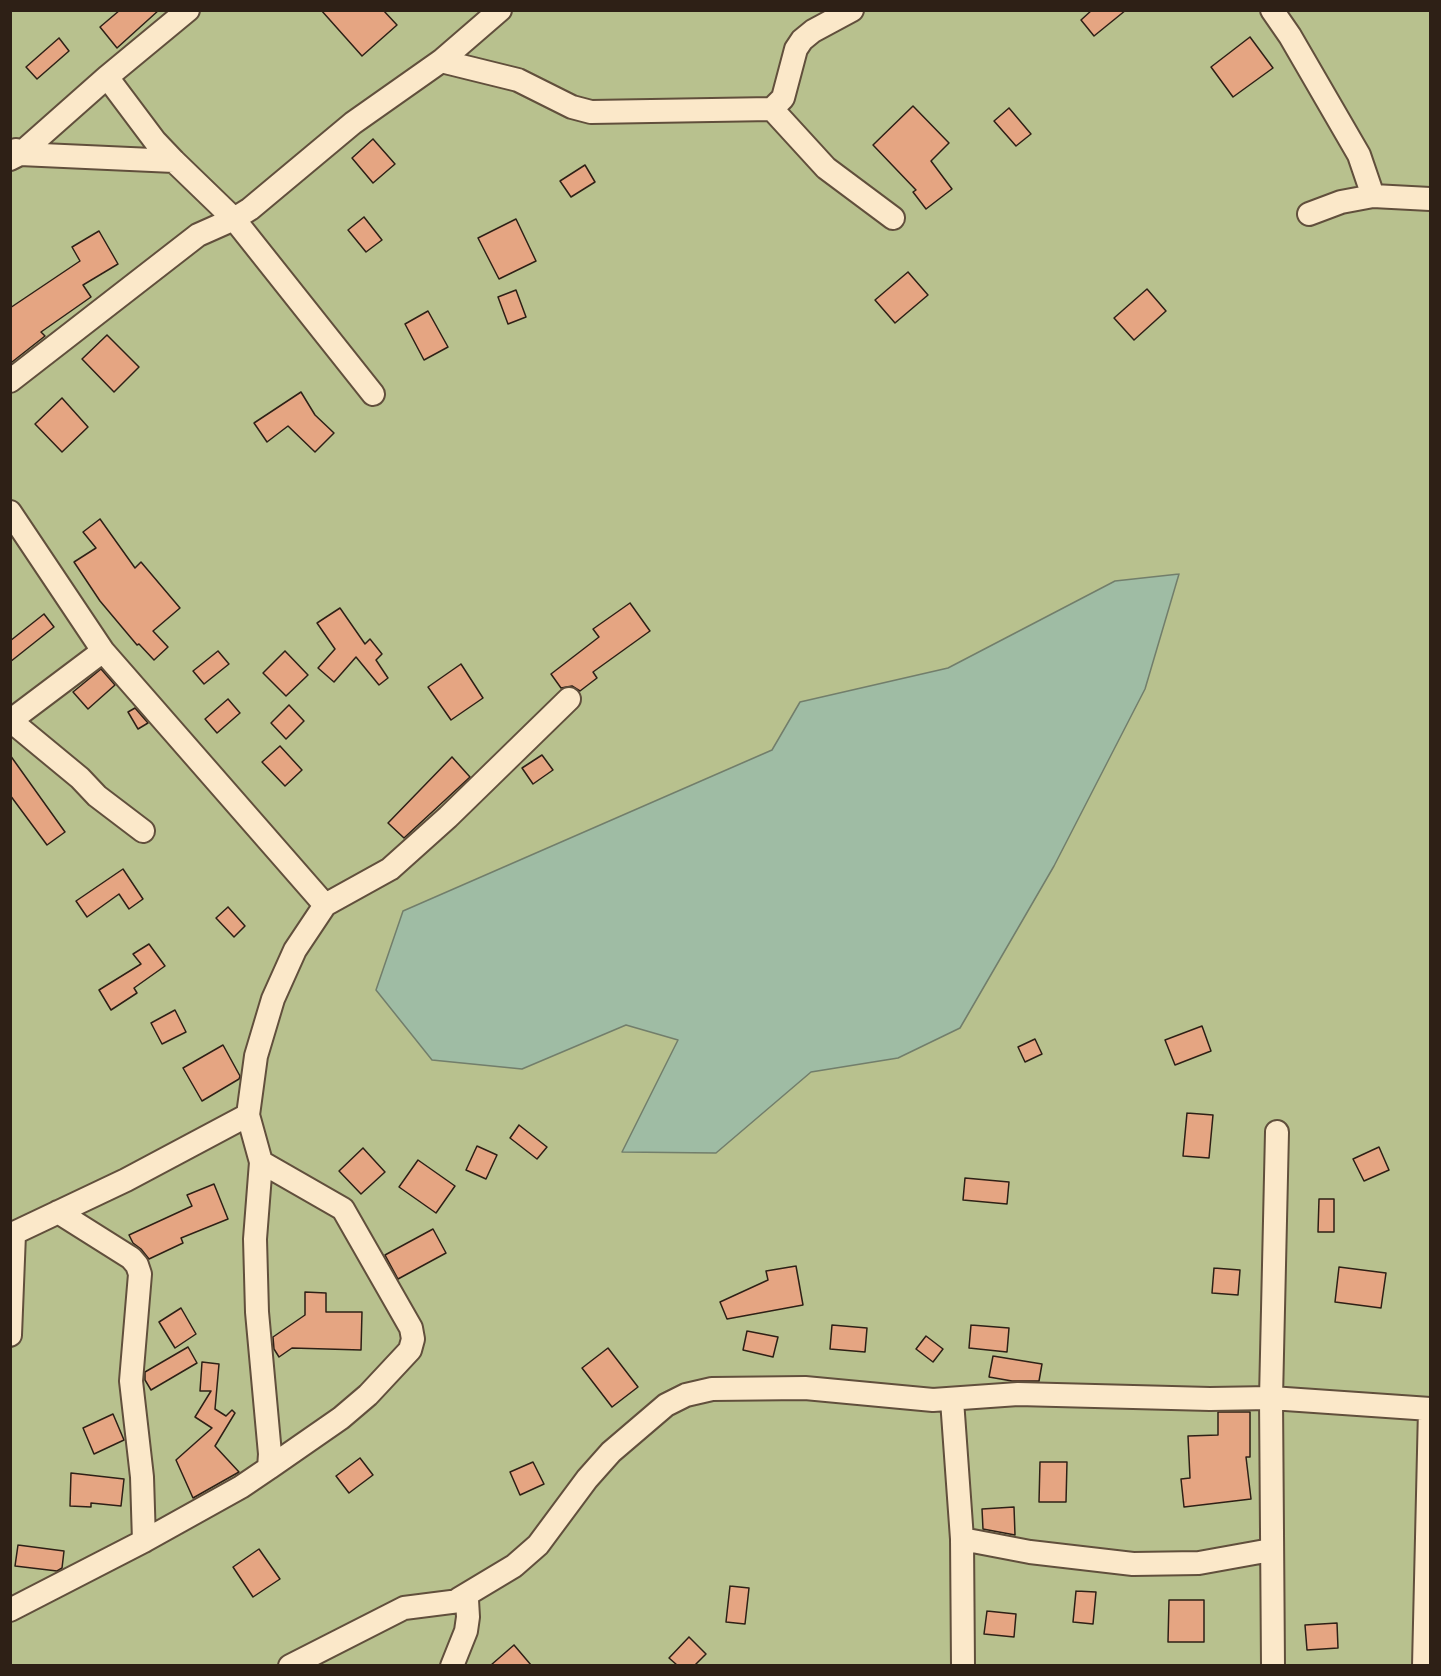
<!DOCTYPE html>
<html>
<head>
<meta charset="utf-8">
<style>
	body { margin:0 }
	#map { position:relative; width:1441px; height:1676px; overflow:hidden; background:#f9dbac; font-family:"IM FELL Double Pica",serif }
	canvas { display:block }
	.frame { position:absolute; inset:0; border:12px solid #2e2016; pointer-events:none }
</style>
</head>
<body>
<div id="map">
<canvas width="1441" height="1676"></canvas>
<div class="frame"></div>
</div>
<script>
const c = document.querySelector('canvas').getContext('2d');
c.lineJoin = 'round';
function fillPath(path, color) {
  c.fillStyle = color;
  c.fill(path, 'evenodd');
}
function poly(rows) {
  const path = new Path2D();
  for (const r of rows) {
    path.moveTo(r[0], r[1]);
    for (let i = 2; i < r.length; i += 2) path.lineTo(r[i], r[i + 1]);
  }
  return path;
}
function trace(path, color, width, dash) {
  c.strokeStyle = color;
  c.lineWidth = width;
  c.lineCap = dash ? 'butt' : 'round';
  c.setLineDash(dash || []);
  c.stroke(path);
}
const green = poly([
	[11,11,1430,11,1430,1665,11,1665]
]);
const water = poly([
	[1179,574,1145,689,1054,866,960,1028,898,1058,811,1072,716,1153,622,1152,678,1040,626,1025,522,1069,432,1060,376,990,403,911,772,750,800,702,948,668,1115,581,1179,574]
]);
const building = poly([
	[120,10,159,10,117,48,100,27,120,10],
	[321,10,383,10,397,25,362,56,321,10],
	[1092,10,1126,10,1094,36,1081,20,1092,10],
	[1250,37,1273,68,1233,97,1211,67,1250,37],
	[59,38,69,51,37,79,26,67,59,38],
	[913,106,949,143,931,161,952,189,926,209,913,192,916,190,873,145,913,106],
	[1009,108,1031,134,1016,146,994,121,1009,108],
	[373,139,395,164,373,183,352,158,373,139],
	[585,165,595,182,571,197,560,181,585,165],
	[364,217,382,240,366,252,348,230,364,217],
	[516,219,536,261,499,279,478,238,516,219],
	[99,231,118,264,83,285,91,297,41,332,45,336,12,362,10,361,10,308,80,261,72,247,99,231],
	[908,272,928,295,895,323,875,300,908,272],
	[1147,289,1166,311,1134,340,1114,318,1147,289],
	[516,290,526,317,508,324,498,297,516,290],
	[428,311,448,347,424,360,405,324,428,311],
	[107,335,139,367,114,392,82,359,107,335],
	[301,392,315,415,334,433,315,452,288,426,267,442,254,423,301,392],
	[62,398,88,427,62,452,35,424,62,398],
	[100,519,135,568,141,562,180,608,153,631,168,647,154,660,139,644,137,645,100,601,74,562,96,548,83,532,100,519],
	[630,603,650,631,593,672,597,678,580,691,572,686,561,688,551,674,599,637,593,629,630,603],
	[340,608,365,644,370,639,382,654,376,660,388,678,379,685,356,657,334,682,318,668,335,649,317,623,340,608],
	[44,614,54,627,10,662,10,641,44,614],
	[218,651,229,664,204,684,193,671,218,651],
	[285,651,308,675,286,696,263,673,285,651],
	[461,664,483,698,451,720,428,687,461,664],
	[101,669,115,685,88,709,73,692,101,669],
	[228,699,240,713,217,733,205,719,228,699],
	[289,705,304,721,286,739,271,723,289,705],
	[135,708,148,723,138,729,128,712,135,708],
	[280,746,302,770,285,786,262,762,280,746],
	[10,755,65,832,47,845,10,795,10,755],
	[542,755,553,770,533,784,522,768,542,755],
	[452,757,470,777,404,838,388,823,452,757],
	[123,869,143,899,129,909,119,894,87,917,76,901,123,869],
	[228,907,245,926,234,937,216,918,228,907],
	[149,944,165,966,134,988,137,993,111,1010,99,990,141,964,133,954,149,944],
	[175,1010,186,1032,162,1044,151,1023,175,1010],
	[1202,1026,1211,1051,1175,1065,1165,1040,1202,1026],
	[1035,1039,1042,1054,1025,1062,1018,1047,1035,1039],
	[223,1045,240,1076,239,1079,202,1101,183,1068,223,1045],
	[1187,1113,1213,1115,1209,1158,1183,1156,1187,1113],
	[519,1125,547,1147,537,1159,510,1138,519,1125],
	[477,1146,497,1155,486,1179,466,1170,477,1146],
	[1379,1147,1389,1170,1364,1181,1353,1159,1379,1147],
	[363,1148,385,1172,361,1194,339,1171,363,1148],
	[418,1160,455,1186,436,1213,399,1187,418,1160],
	[965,1178,1009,1182,1007,1204,963,1200,965,1178],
	[214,1184,228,1219,181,1238,183,1243,149,1259,141,1249,133,1243,129,1235,192,1206,187,1195,214,1184],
	[1319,1199,1334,1199,1334,1232,1318,1232,1319,1199],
	[433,1229,446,1253,398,1279,385,1255,433,1229],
	[796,1266,803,1305,727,1319,720,1302,768,1280,766,1271,796,1266],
	[1339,1267,1386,1273,1381,1308,1335,1302,1339,1267],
	[1214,1268,1240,1270,1238,1295,1212,1293,1214,1268],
	[305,1292,326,1293,326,1312,362,1312,361,1350,292,1348,279,1357,274,1349,273,1337,305,1315,305,1292],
	[181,1308,196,1334,175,1348,159,1322,181,1308],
	[832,1325,867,1328,865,1352,830,1349,832,1325],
	[971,1325,1009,1328,1007,1352,969,1348,971,1325],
	[747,1331,778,1337,773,1357,743,1350,747,1331],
	[926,1336,943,1349,933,1362,916,1349,926,1336],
	[188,1347,197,1363,151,1390,145,1380,145,1372,188,1347],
	[608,1348,638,1387,612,1407,582,1368,608,1348],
	[993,1356,1042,1364,1039,1381,1012,1381,989,1377,993,1356],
	[202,1362,219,1364,215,1409,226,1416,232,1410,235,1413,215,1446,239,1472,193,1498,176,1460,212,1428,195,1417,211,1391,200,1391,202,1362],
	[1218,1412,1250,1412,1250,1457,1246,1457,1251,1499,1184,1507,1181,1479,1190,1478,1188,1436,1218,1435,1218,1412],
	[113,1414,124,1440,94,1454,83,1428,113,1414],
	[360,1458,373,1475,349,1493,336,1476,360,1458],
	[533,1462,544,1484,520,1495,510,1472,533,1462],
	[1040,1462,1067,1462,1066,1502,1039,1502,1040,1462],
	[71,1473,124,1479,121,1506,91,1503,91,1507,70,1506,71,1473],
	[1014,1507,1015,1535,983,1529,982,1509,1014,1507],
	[18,1545,64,1551,62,1568,57,1571,15,1566,18,1545],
	[259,1549,280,1579,253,1597,233,1567,259,1549],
	[730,1586,749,1588,745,1624,726,1622,730,1586],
	[1076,1591,1096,1592,1093,1624,1073,1622,1076,1591],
	[1169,1600,1204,1600,1204,1642,1168,1642,1169,1600],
	[987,1611,1016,1614,1014,1637,984,1634,987,1611],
	[1337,1623,1338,1648,1307,1650,1305,1625,1337,1623],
	[689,1637,706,1654,695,1665,677,1665,669,1658,689,1637],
	[514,1645,531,1665,491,1665,514,1645]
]);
const street = poly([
	[1272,10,1290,36,1359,155,1373,196],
	[441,61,518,80,572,107,591,112,772,109,783,98,796,49,802,40,813,31,852,10],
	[107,77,155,141,174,161,234,219,373,394],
	[772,109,826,168,893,218],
	[16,150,20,154,174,161],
	[10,159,20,154,107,77,188,10],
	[1309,214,1341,202,1373,196,1430,199],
	[10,381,198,235,234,219,250,209,353,123,441,61,500,10],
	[10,512,103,651,325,905],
	[10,721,103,651],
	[11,721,80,778,97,796,143,831],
	[261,1162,343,1209,411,1328,413,1339,410,1350,368,1395,341,1418,269,1468],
	[58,1212,131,1258,137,1265,140,1274,131,1381,142,1477,144,1541],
	[10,1235,126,1180,248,1115],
	[10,1335,14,1234],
	[952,1400,962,1539,963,1666],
	[962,1539,1030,1552,1133,1564,1199,1563,1271,1550],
	[459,1599,514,1566,538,1545,587,1479,611,1452,666,1405,686,1395,712,1389,805,1388,933,1400,1018,1394,1210,1399,1271,1398,1430,1409],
	[10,1610,144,1541,241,1487,269,1468,270,1454,257,1312,255,1239,261,1162,248,1115,256,1056,273,999,295,950,325,905,390,869,448,817,569,699],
	[290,1666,404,1608,467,1600,468,1617,466,1631,452,1666],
	[1273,1666,1271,1398,1277,1132],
	[1424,1666,1430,1409]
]);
fillPath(green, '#b8c18e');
fillPath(water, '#9fbca4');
trace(water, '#727e6b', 1.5);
fillPath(building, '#e5a582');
trace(building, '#2e2016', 1.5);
trace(street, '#614f3c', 26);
trace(street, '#fbe8c9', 22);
</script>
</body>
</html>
